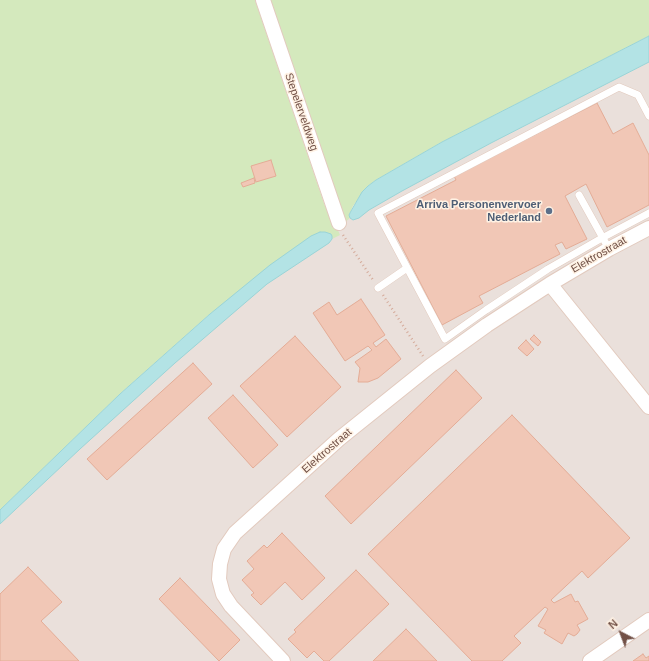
<!DOCTYPE html>
<html>
<head>
<meta charset="utf-8">
<style>
	body { margin:0 }
	#map { position:relative; width:649px; height:661px; overflow:hidden; background:#fcedde; font-family:Arial,sans-serif }
	canvas { display:block }
	.north { position:absolute; left:601px; top:613px; width:40px; height:40px; -webkit-text-stroke:3px #fff2e4; paint-order:stroke; rotate:318deg; font-size:11px; font-weight:700; line-height:16px; text-align:center; color:#725147 }
	.north::after { content:''; display:block; margin:auto; width:14px; height:18px; background:#725147; clip-path:polygon(50% 0,100% 100%,50% 72%,0 100%) }
</style>
</head>
<body>
<div id="map">
<canvas width="649" height="661"></canvas>
<div class="north">N</div>
</div>
<script>
const c = document.querySelector('canvas').getContext('2d');
c.lineJoin = 'round';
function fillPath(path, color) {
  c.fillStyle = color;
  c.fill(path, 'evenodd');
}
function poly(rows) {
  const path = new Path2D();
  for (const r of rows) {
    path.moveTo(r[0], r[1]);
    for (let i = 2; i < r.length; i += 2) path.lineTo(r[i], r[i + 1]);
  }
  return path;
}
function trace(path, color, width, dash) {
  c.strokeStyle = color;
  c.lineWidth = width;
  c.lineCap = dash ? 'butt' : 'round';
  c.setLineDash(dash || []);
  c.stroke(path);
}
function drawText(font, color, halo, rows, align = 'center') {
  c.font = font + ' Arial,sans-serif';
  c.lineWidth = 3;
  c.setLineDash([]);
  c.textBaseline = 'middle';
  c.strokeStyle = halo;
  c.fillStyle = color;
  for (const [text, x, y, turn = 0] of rows) {
    c.save();
    c.translate(x, y);
    c.rotate((+turn || 0) * Math.PI / 180);
    c.textAlign = isNaN(turn) ? turn : align;
    if (halo) c.strokeText(text, 0, 0);
    c.fillText(text, 0, 0);
    c.restore();
  }
}
const industrial = poly([
	[649,53,649,661,0,661,0,519,269,275,437,155]
]);
const green = poly([
	[0,0,255,0,325,206,328,207,340,235,332,239,332,236,210,314,120,394,0,510],
	[267,0,649,0,649,36,442,142,376,180,368,186,353,206,349,215,350,218,343,224]
]);
const water = poly([
	[649,36,649,62,491,143,402,191,369,210,359,218,353,220,350,218,349,215,351,211,362,192,368,186,376,180,442,142,649,36],
	[320,232,325,232,331,234,332,236,332,239,329,243,267,284,175,363,80,449,0,524,0,510,120,394,210,314,270,265,311,236,320,232]
]);
const building = poly([
	[597,103,613,134,633,123,649,155,649,205,607,227,586,184,565,196,587,239,566,249,562,242,555,245,560,254,479,296,483,303,442,325,386,216,456,180,454,176,597,103],
	[271,160,276,176,256,182,251,166,271,160],
	[254,178,255,183,243,187,241,183,254,178],
	[361,299,385,335,373,343,376,347,386,339,401,359,378,378,368,382,358,382,360,368,355,362,372,350,368,346,345,361,313,313,329,302,337,315,361,299],
	[534,335,541,342,538,346,530,339,534,335],
	[295,336,341,387,287,437,240,386,295,336],
	[526,340,534,349,527,356,518,348,526,340],
	[193,363,212,384,107,480,87,459,193,363],
	[456,370,482,398,351,524,325,496,456,370],
	[233,395,278,445,253,468,208,418,233,395],
	[512,415,630,538,588,578,582,571,551,600,554,603,571,594,575,602,578,601,588,619,577,625,580,630,577,634,574,636,568,633,562,644,544,633,546,630,538,626,548,609,545,607,514,636,521,643,502,661,472,661,368,554,512,415],
	[282,533,325,578,302,600,285,582,261,605,251,595,254,593,242,580,254,569,247,561,264,545,267,548,282,533],
	[28,567,62,602,41,621,79,661,0,661,0,594,28,567],
	[356,570,389,604,329,661,324,661,314,651,307,658,288,639,296,632,294,630,356,570],
	[180,578,240,640,219,661,159,599,180,578],
	[406,629,437,661,373,661,406,629],
	[643,654,646,658,649,656,649,661,633,661,643,654]
]);
const path = poly([
	[343,235,373,280],
	[383,295,423,356]
]);
const service = poly([
	[649,116,638,95,619,87,378,213,445,339,486,310,548,269,602,238,649,213],
	[579,195,609,249],
	[378,288,407,268]
]);
const minor = poly([
	[263,0,339,223],
	[550,284,649,407],
	[283,661,231,606,223,594,219,579,220,564,224,549,235,533,339,439,430,366,487,325,550,284,609,249,649,228],
	[590,661,649,620]
]);
const markers = [
	[549,211,4,"#5c6f8a"]
];
const streetNames = [
	["Stepelerveldweg",301,112,71],
	["Elektrostraat",599,255,-30],
	["Elektrostraat",327,451,-41]
];
const serviceNames = [
	["Arriva Personenvervoer",541,205],
	["Nederland",541,218]
];
fillPath(industrial, '#eae0db');
fillPath(green, '#d4e9bd');
fillPath(water, '#b3e3e5');
trace(water, '#9ad4d7', 1);
fillPath(building, '#f1c7b6');
trace(building, '#e4ac96', 1);
trace(service, '#e2cabe', 8);
trace(minor, '#e2cabe', 16);
trace(path, '#d5ab9a', 2.5, [1, 3]);
trace(service, '#fff', 7);
trace(minor, '#fff', 14);
for (const [x, y, r, color] of markers) {
  const dot = new Path2D();
  dot.arc(x, y, r, 0, 2 * Math.PI);
  c.fillStyle = color;
  c.fill(dot);
  trace(dot, '#fff2e4', 1.5);
}
drawText('11px', '#725147', '#fff2e4', streetNames);
drawText('bold 11px', '#4e5e75', '#fff2e4', serviceNames, 'right');
</script>
</body>
</html>
